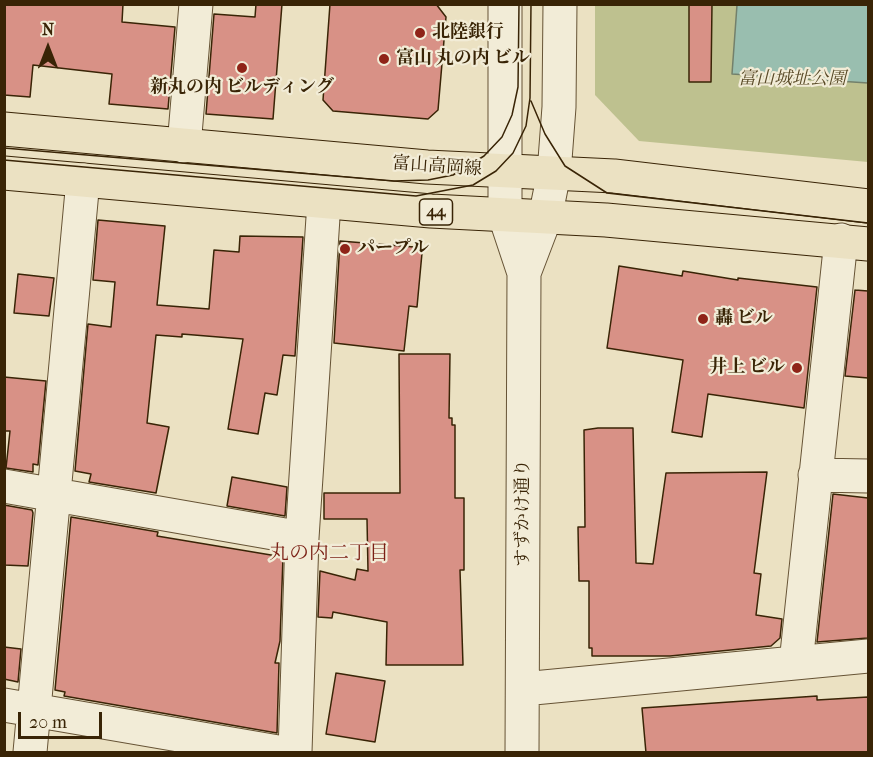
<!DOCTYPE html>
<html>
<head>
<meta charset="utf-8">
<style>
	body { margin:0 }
	#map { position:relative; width:873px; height:757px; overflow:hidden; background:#ebe1c2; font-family:"IM FELL French Canon",serif }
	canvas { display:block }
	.frame { position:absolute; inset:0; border:6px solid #392406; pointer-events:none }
	.north { position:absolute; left:18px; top:18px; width:60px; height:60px; -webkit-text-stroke:4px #f2ecd7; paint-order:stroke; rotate:0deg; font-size:16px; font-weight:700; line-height:24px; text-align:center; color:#392406 }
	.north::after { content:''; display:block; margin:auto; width:21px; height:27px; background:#392406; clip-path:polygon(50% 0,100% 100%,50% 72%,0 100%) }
	.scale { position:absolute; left:18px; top:712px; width:84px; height:27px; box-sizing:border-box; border:3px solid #392406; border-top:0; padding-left:8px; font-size:18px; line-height:21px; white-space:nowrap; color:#392406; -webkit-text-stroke:4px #f2ecd7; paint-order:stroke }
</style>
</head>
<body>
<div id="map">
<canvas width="873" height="757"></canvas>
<div class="frame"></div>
<div class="north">N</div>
<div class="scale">20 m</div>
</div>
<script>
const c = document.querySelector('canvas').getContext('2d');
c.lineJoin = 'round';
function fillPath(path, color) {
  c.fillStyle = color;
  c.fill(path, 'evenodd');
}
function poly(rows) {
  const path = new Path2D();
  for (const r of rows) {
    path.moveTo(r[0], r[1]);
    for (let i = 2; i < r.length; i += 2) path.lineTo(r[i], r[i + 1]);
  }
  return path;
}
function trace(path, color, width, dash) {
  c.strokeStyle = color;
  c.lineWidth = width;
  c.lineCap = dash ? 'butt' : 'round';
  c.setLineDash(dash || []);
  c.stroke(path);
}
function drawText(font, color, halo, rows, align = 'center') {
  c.font = font + ' "IM FELL French Canon","Noto Serif JP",serif';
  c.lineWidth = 4.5;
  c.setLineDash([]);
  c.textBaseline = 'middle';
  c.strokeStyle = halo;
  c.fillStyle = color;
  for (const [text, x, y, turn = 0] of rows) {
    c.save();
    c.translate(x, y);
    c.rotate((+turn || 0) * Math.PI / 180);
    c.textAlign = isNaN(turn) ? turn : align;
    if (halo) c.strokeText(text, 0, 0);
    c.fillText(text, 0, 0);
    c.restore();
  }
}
const green = poly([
	[595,5,868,5,868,162,639,141,595,95]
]);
const water = poly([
	[737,5,868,5,868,83,732,74,737,5]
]);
const building = poly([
	[4,4,123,4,122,22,175,27,168,109,109,104,112,74,33,65,30,97,4,95,4,4],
	[256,4,282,4,273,119,206,114,214,14,255,17,256,4],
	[330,4,436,4,446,17,438,110,428,119,333,111,323,100,330,4],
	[689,4,712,4,711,82,689,82,689,4],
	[98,220,165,226,157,305,209,309,214,250,239,252,240,236,303,237,295,356,283,355,277,395,265,393,258,434,228,429,243,339,182,334,182,337,156,335,147,423,169,427,156,493,89,482,91,474,75,471,88,324,111,327,115,282,93,280,98,220],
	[340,241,414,247,422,253,417,307,409,306,404,351,334,343,340,241],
	[619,266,682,276,683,271,738,280,738,278,817,287,804,408,708,394,702,437,672,432,683,360,607,348,619,266],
	[18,274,54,278,49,316,14,313,18,274],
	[855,290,868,291,868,378,845,376,855,290],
	[399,354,450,354,449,418,452,418,452,425,455,425,455,498,464,498,464,570,460,570,463,665,386,665,387,622,333,612,332,618,318,617,320,571,355,580,357,569,368,571,367,519,324,519,324,493,400,493,399,354],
	[4,377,46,381,38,465,33,464,33,472,6,468,10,431,4,431,4,377],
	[598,428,633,428,636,563,653,564,666,473,767,472,754,573,761,574,756,615,782,619,780,638,771,646,670,656,592,656,592,648,589,648,589,581,579,581,578,527,585,527,584,430,598,428],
	[232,477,287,487,285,516,227,506,232,477],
	[833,494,868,498,868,638,817,642,833,494],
	[4,505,32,510,33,513,28,566,4,565,4,505],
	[71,517,158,532,157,536,283,557,280,641,275,663,279,663,277,733,64,696,65,692,55,690,71,517],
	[4,647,21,649,18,682,4,679,4,647],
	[336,673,385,681,375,742,326,734,336,673],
	[817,696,817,700,868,697,868,753,646,753,642,708,817,696]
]);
const minor = poly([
	[505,4,505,216,524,273,522,752],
	[184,146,196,4],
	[524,273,545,218,554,173,559,107,560,4],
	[815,475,868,476],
	[4,486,302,538],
	[796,663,841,240],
	[523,689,868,656],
	[4,705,278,752],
	[30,752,83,180],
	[295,752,302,538,324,202]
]);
const major = poly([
	[4,129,427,167,614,176,868,206],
	[4,173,431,211,606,220,868,244]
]);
const tram = poly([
	[531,101,545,134,565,166,607,193,868,223],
	[4,148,394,181,428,180,453,175,484,156,502,137,512,115,518,87,519,4],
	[4,160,416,196,473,185,496,171,513,153,526,126,530,98,531,4]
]);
const markers = [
	[420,33,6,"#8f2418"],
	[384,59,6,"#8f2418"],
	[242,68,6,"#8f2418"],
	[345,249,6,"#8f2418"],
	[703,319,6,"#8f2418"],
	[797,368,6,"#8f2418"]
];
const shields = [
	[436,212,33]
];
const shieldNames = [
	["44",436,212]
];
const poiNames = [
	["北陸銀行",432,33],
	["富山 丸の内 ビル",396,59],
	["新丸の内 ビルディング",242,88,"center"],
	["パープル",357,249],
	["轟 ビル",715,319],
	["井上 ビル",785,368,"right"]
];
const parkNames = [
	["富山城址公園",792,80]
];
const streetNames = [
	["富山高岡線",437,167,4],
	["すずかけ通り",524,513,-90]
];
const neighbourhoodNames = [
	["丸の内二丁目",329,554]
];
fillPath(green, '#bec18f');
fillPath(water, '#99beaf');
trace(water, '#73806b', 1.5);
fillPath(building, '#d89186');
trace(building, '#392406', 1.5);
trace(minor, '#665335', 35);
trace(major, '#392406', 35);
trace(minor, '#f2ecd7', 33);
trace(major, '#ebe1c2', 33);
trace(tram, '#392406', 1.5);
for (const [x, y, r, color] of markers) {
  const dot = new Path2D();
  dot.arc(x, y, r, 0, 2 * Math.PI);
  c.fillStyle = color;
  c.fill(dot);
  trace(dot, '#f2ecd7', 2);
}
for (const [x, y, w] of shields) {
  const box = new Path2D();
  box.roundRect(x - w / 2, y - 13, w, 26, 4.5);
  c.fillStyle = '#f2ecd7';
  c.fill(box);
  trace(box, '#392406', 1.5);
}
drawText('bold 16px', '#392406', null, shieldNames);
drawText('bold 18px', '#392406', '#f2ecd7', poiNames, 'left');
drawText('italic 18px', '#5a4b28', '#f2ecd7', parkNames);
drawText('18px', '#392406', '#f2ecd7', streetNames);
drawText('20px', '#7a1f14', '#f2ecd7', neighbourhoodNames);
</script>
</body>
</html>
